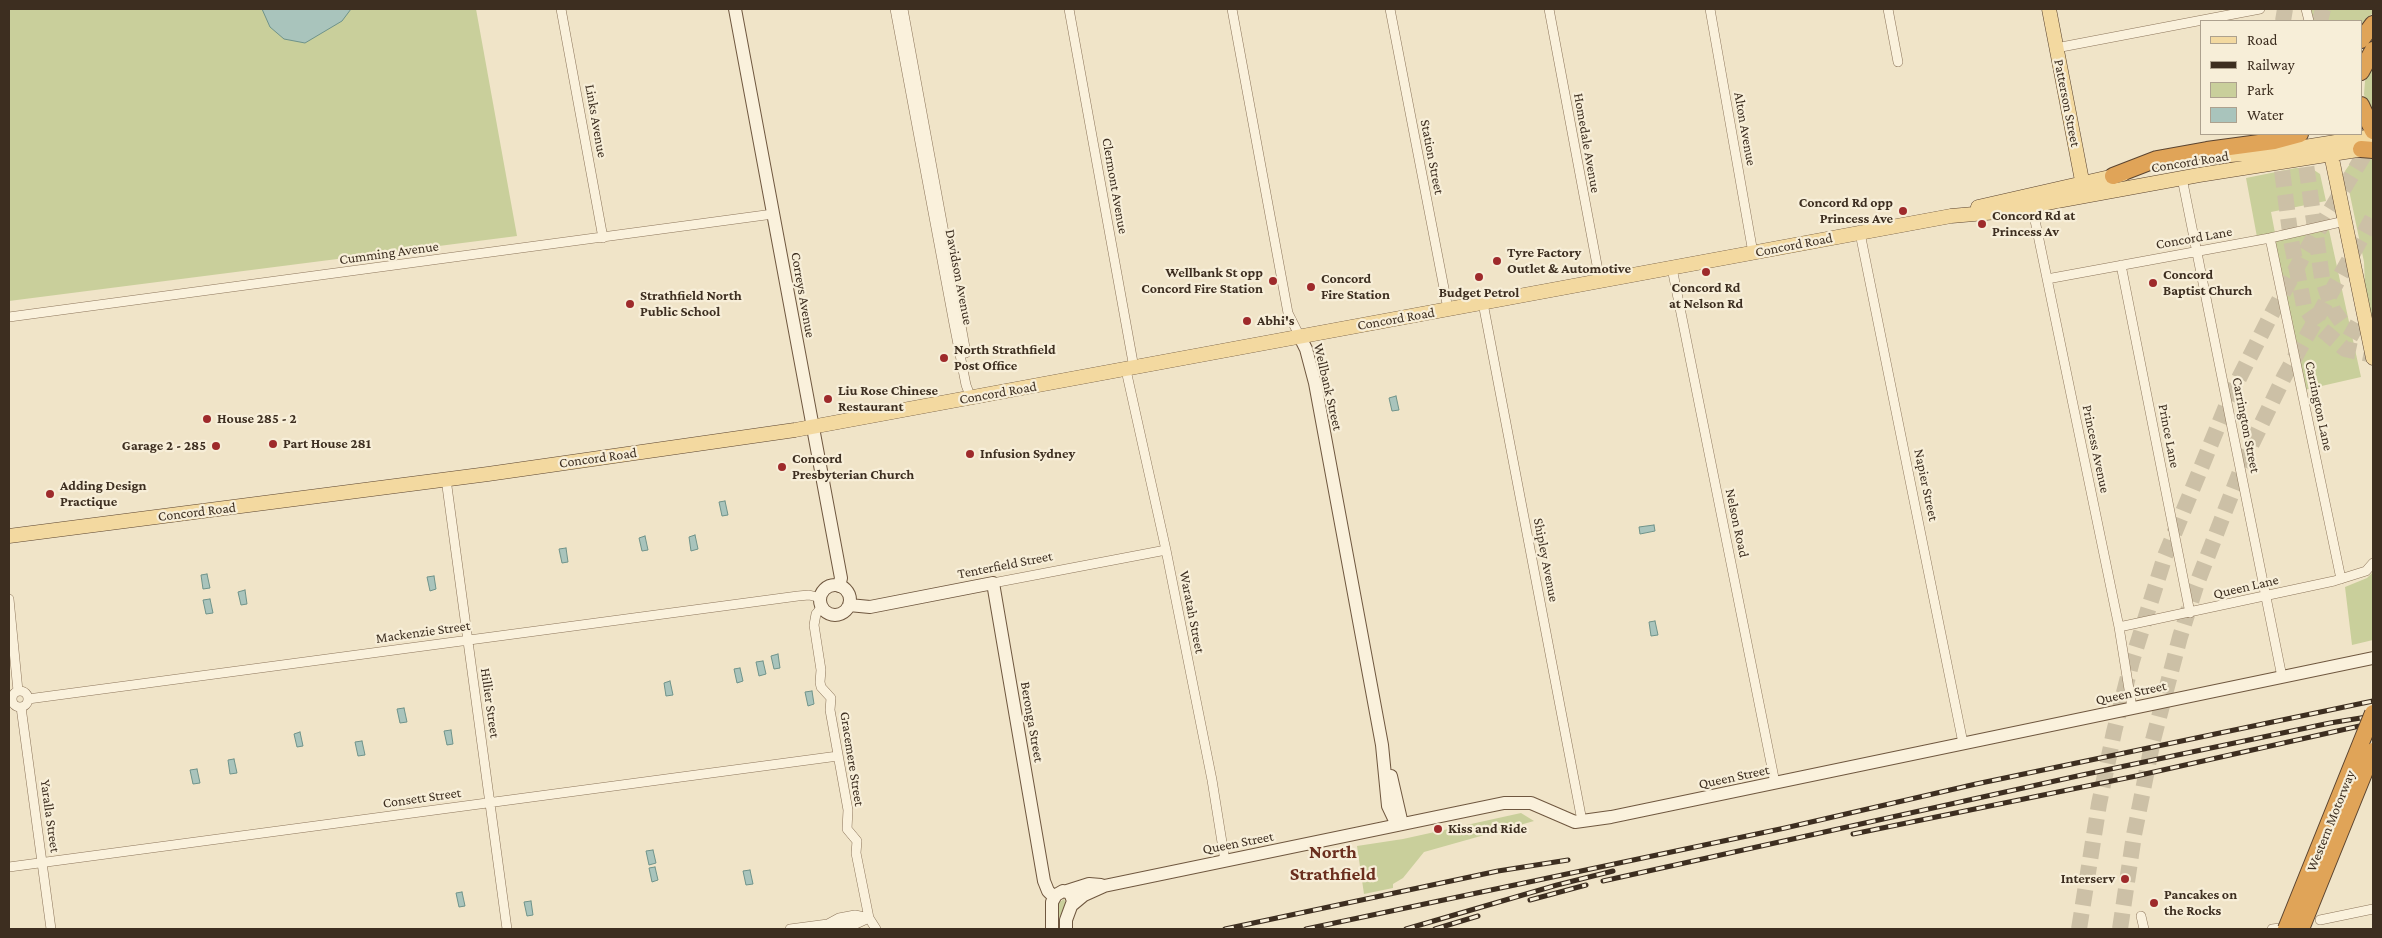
<!DOCTYPE html>
<html>
<head>
<meta charset="utf-8">
<style>
	body { margin:0 }
	#map { position:relative; width:2382px; height:938px; overflow:hidden; background:#f0e4c8; font-family:"Crimson Pro",serif }
	canvas { display:block }
	.frame { position:absolute; inset:0; border:10px solid #3d2e20; pointer-events:none }
	.legend { position:absolute; left:2200px; top:20px; width:162px; height:115px; box-sizing:border-box; background:#f7eed8; border:1px solid #ada18e; margin:0; padding:6px 9px; list-style:none; font-size:15px; color:#3d2e20 }
	.legend li { display:flex; align-items:center; gap:10px; height:25px }
	.legend b { width:25px; border:1px solid #ada18e }
</style>
</head>
<body>
<div id="map">
<canvas width="2382" height="938"></canvas>
<div class="frame"></div>
<ul class="legend">
<li><b style="height:6px;background:#f3d9a0"></b>Road</li>
<li><b style="height:6px;background:#3d2e20"></b>Railway</li>
<li><b style="height:14px;background:#c9cf9b"></b>Park</li>
<li><b style="height:14px;background:#a9c4bc"></b>Water</li>
</ul>
</div>
<script>
const c = document.querySelector('canvas').getContext('2d');
c.lineJoin = 'round';
function fillPath(path, color) {
  c.fillStyle = color;
  c.fill(path, 'evenodd');
}
function poly(rows) {
  const path = new Path2D();
  for (const r of rows) {
    if (r.length === 3) {
      path.moveTo(r[0] + r[2], r[1]);
      path.arc(r[0], r[1], r[2], 0, 2 * Math.PI);
      continue;
    }
    path.moveTo(r[0], r[1]);
    for (let i = 2; i < r.length; i += 2) path.lineTo(r[i], r[i + 1]);
  }
  return path;
}
function trace(path, color, width, dash) {
  c.strokeStyle = color;
  c.lineWidth = width;
  c.lineCap = dash ? 'butt' : 'round';
  c.setLineDash(dash || []);
  c.stroke(path);
}
function drawText(font, color, halo, rows, align = 'center') {
  c.font = font + ' "Crimson Pro",serif';
  c.lineWidth = 4.5;
  c.setLineDash([]);
  c.textBaseline = 'middle';
  c.strokeStyle = halo;
  c.fillStyle = color;
  for (const [text, x, y, turn = 0] of rows) {
    c.save();
    c.translate(x, y);
    c.rotate((+turn || 0) * Math.PI / 180);
    c.textAlign = isNaN(turn) ? turn : align;
    if (halo) c.strokeText(text, 0, 0);
    c.fillText(text, 0, 0);
    c.restore();
  }
}
const green = poly([
	[9,9,476,9,517,236,9,301],
	[2310,9,2373,9,2373,13,2361,24,2361,21,2312,21],
	[2373,60,2373,114,2367,106,2364,94,2365,81],
	[2373,159,2373,333,2365,287,2364,262,2345,171,2352,161],
	[2296,168,2311,168,2320,174,2326,201,2271,212,2275,233,2257,237,2246,178],
	[2329,230,2361,377,2304,390,2274,241],
	[2373,572,2373,640,2352,645,2345,587,2367,578],
	[1521,813,1534,821,1424,852,1403,878,1393,884,1393,888,1364,894,1357,846,1403,839],
	[1064,899,1066,904,1059,918,1059,929,1057,929,1057,904]
]);
const water = poly([
	[262,9,351,9,342,21,305,43,284,39,270,27,262,9],
	[1396,396,1399,410,1392,411,1389,398,1396,396],
	[725,501,728,515,722,516,719,502,725,501],
	[1654,525,1655,531,1640,534,1639,527,1654,525],
	[695,535,698,549,691,551,689,537,695,535],
	[645,536,648,550,642,551,639,538,645,536],
	[566,548,568,562,562,563,559,549,566,548],
	[207,574,210,588,203,589,201,575,207,574],
	[434,576,436,589,430,591,427,577,434,576],
	[245,590,247,604,241,605,238,592,245,590],
	[210,599,213,613,206,614,203,600,210,599],
	[1655,621,1658,635,1651,636,1649,622,1655,621],
	[778,654,780,668,774,669,771,656,778,654],
	[763,661,766,674,759,676,756,662,763,661],
	[740,668,743,681,737,683,734,669,740,668],
	[670,681,673,695,666,696,664,683,670,681],
	[812,691,814,704,808,706,805,692,812,691],
	[404,708,407,722,400,723,397,709,404,708],
	[451,730,453,744,447,745,444,731,451,730],
	[300,732,303,746,297,747,294,734,300,732],
	[362,741,365,755,358,756,355,742,362,741],
	[234,759,237,773,230,774,228,760,234,759],
	[197,769,200,783,193,784,190,770,197,769],
	[653,850,656,863,649,865,646,851,653,850],
	[655,867,658,880,652,882,649,868,655,867],
	[750,870,753,884,746,885,743,871,750,870],
	[462,892,465,906,459,907,456,893,462,892],
	[531,901,533,915,527,916,524,902,531,901]
]);
const highwayTunnel = poly([
	[2283,21,2285,9],
	[2320,21,2323,9],
	[2303,143,2322,278,2333,310,2344,325,2362,335,2373,338],
	[2279,147,2291,240,2304,306,2318,326,2345,349,2373,355],
	[2079,929,2099,804,2114,732,2132,661,2165,556,2232,392,2270,317,2304,254,2373,140],
	[2120,929,2134,835,2153,740,2180,637,2196,586,2247,454,2284,377,2373,217]
]);
const street = poly([
	[561,9,603,238],
	[895,9,954,324,966,385,971,398],
	[903,9,966,353],
	[1069,9,1134,368],
	[1232,9,1288,313,1300,337],
	[1390,9,1448,309],
	[1549,9,1600,281],
	[1710,9,1753,253],
	[1888,9,1898,62],
	[2306,9,2309,21],
	[2056,48,2260,9],
	[2182,178,2282,677],
	[2031,201,2119,627,2132,708],
	[1860,233,1963,743],
	[2270,238,2341,579],
	[2121,265,2190,613],
	[1672,268,1775,783],
	[2047,279,2270,238,2345,221],
	[1483,303,1582,821],
	[9,317,773,214],
	[1126,370,1166,550,1212,780,1225,861],
	[446,479,507,929],
	[993,583,1166,550],
	[9,599,18,691],
	[822,607,816,614,814,625,821,670,820,682,821,687,831,698,830,710,848,810,847,829,857,841,856,853,869,918],
	[2119,627,2334,581,2366,571,2373,563],
	[20,699,8],
	[28,699,798,596,809,595,821,598],
	[21,707,51,929],
	[9,867,838,756],
	[2141,916,2144,929],
	[2320,920,2373,909],
	[828,924,839,918,855,915,869,918,876,929],
	[790,929,828,924,841,926,856,924,869,918],
	[2272,929,2280,928]
]);
const secondary = poly([
	[735,9,841,578,839,586],
	[1300,337,1306,349,1315,383,1382,745,1388,806,1397,825],
	[835,600,15],
	[849,605,870,607,993,583,1044,881,1048,891,1054,897],
	[1391,776,1402,824],
	[1067,891,1089,884,1101,885],
	[1072,905,1084,895,1104,886,1504,803,1531,803,1575,822,1611,817,2373,658],
	[1052,929,1052,902,1056,895,1063,891,1070,893,1073,901,1066,920,1066,929]
]);
const primary = poly([
	[2049,9,2084,191],
	[2332,147,2331,154,2373,358],
	[2210,157,2292,149,2373,136],
	[1978,207,2123,174],
	[9,536,488,474,795,430,1951,216,1997,212,2199,175,2370,148]
]);
const highway = poly([
	[2361,40,2373,24],
	[2361,72,2373,50],
	[2361,105,2373,131],
	[2361,149,2373,150],
	[2113,176,2157,159,2207,150,2274,141,2300,134]
]);
const rail = poly([
	[1853,834,2136,776,2373,723],
	[1603,881,2082,775,2330,723,2373,716],
	[1530,900,1586,885],
	[1225,929,1498,871,1568,860],
	[1306,929,1785,828,1976,784,2373,701],
	[1406,929,1557,885,1613,871],
	[1435,929,1478,916]
]);
const highwayBridge = poly([
	[2286,929,2373,713],
	[2301,929,2373,751]
]);
const markers = [
	[1903,211,5,"#9e2a2b"],
	[1982,224,5,"#9e2a2b"],
	[1497,261,5,"#9e2a2b"],
	[1706,272,5,"#9e2a2b"],
	[1479,277,5,"#9e2a2b"],
	[1273,281,5,"#9e2a2b"],
	[2153,283,5,"#9e2a2b"],
	[1311,287,5,"#9e2a2b"],
	[630,304,5,"#9e2a2b"],
	[1247,321,5,"#9e2a2b"],
	[944,358,5,"#9e2a2b"],
	[828,399,5,"#9e2a2b"],
	[207,419,5,"#9e2a2b"],
	[273,444,5,"#9e2a2b"],
	[216,446,5,"#9e2a2b"],
	[970,454,5,"#9e2a2b"],
	[782,467,5,"#9e2a2b"],
	[50,494,5,"#9e2a2b"],
	[1438,829,5,"#9e2a2b"],
	[2125,879,5,"#9e2a2b"],
	[2154,903,5,"#9e2a2b"]
];
const streetNames = [
	["Patterson Street",2067,103,79],
	["Links Avenue",596,121,80],
	["Alton Avenue",1745,129,80],
	["Homedale Avenue",1587,143,80],
	["Station Street",1432,157,79],
	["Concord Road",2190,162,-9],
	["Clermont Avenue",1115,186,80],
	["Concord Lane",2194,238,-10],
	["Concord Road",1794,245,-11],
	["Cumming Avenue",389,253,-8],
	["Davidson Avenue",959,277,79],
	["Correys Avenue",803,295,80],
	["Concord Road",1396,319,-10],
	["Wellbank Street",1328,387,77],
	["Concord Road",998,393,-10],
	["Carrington Lane",2319,406,78],
	["Carrington Street",2246,425,79],
	["Prince Lane",2169,436,79],
	["Princess Avenue",2096,449,78],
	["Concord Road",598,458,-8],
	["Napier Street",1926,485,78],
	["Concord Road",197,512,-7],
	["Nelson Road",1737,523,78],
	["Shipley Avenue",1546,560,79],
	["Tenterfield Street",1005,565,-11],
	["Queen Lane",2246,587,-13],
	["Waratah Street",1192,612,79],
	["Mackenzie Street",423,632,-8],
	["Queen Street",2131,693,-12],
	["Hillier Street",490,703,82],
	["Beronga Street",1032,722,80],
	["Gracemere Street",852,759,81],
	["Queen Street",1734,777,-12],
	["Consett Street",422,798,-8],
	["Yaralla Street",50,816,82],
	["Western Motorway",2331,821,-68],
	["Queen Street",1238,843,-11]
];
const poiNames = [
	["Concord Rd opp",1893,203,"right"],
	["Princess Ave",1893,219,"right"],
	["Concord Rd at",1992,216],
	["Princess Av",1992,232],
	["Tyre Factory",1507,253],
	["Outlet & Automotive",1507,269],
	["Wellbank St opp",1263,273,"right"],
	["Concord Fire Station",1263,289,"right"],
	["Concord",2163,275],
	["Baptist Church",2163,291],
	["Concord",1321,279],
	["Fire Station",1321,295],
	["Concord Rd",1706,288,"center"],
	["at Nelson Rd",1706,304,"center"],
	["Budget Petrol",1479,293,"center"],
	["Strathfield North",640,296],
	["Public School",640,312],
	["Abhi's",1257,321],
	["North Strathfield",954,350],
	["Post Office",954,366],
	["Liu Rose Chinese",838,391],
	["Restaurant",838,407],
	["House 285 - 2",217,419],
	["Part House 281",283,444],
	["Garage 2 - 285",206,446,"right"],
	["Infusion Sydney",980,454],
	["Concord",792,459],
	["Presbyterian Church",792,475],
	["Adding Design",60,486],
	["Practique",60,502],
	["Kiss and Ride",1448,829],
	["Interserv",2115,879,"right"],
	["Pancakes on",2164,895],
	["the Rocks",2164,911]
];
const districtNames = [
	["North",1333,852],
	["Strathfield",1333,874]
];
fillPath(green, '#c9cf9b');
fillPath(water, '#a9c4bc');
trace(water, '#6f938a', 1);
trace(highwayTunnel, '#ccc0a6', 16, [16, 8]);
trace(street, '#8d765c', 10);
trace(secondary, '#6f573f', 14);
trace(primary, '#5b4430', 15);
trace(highway, '#5b4430', 18);
trace(street, '#faf1dc', 9);
trace(secondary, '#faf1dc', 12);
trace(primary, '#f3d9a0', 14);
trace(highway, '#e0a458', 16);
trace(rail, '#3d2e20', 5);
trace(rail, '#f7eed8', 3, [9]);
trace(highwayBridge, '#5b4430', 18, []);
trace(highwayBridge, '#e0a458', 16);
for (const [x, y, r, color] of markers) {
  const dot = new Path2D();
  dot.arc(x, y, r, 0, 2 * Math.PI);
  c.fillStyle = color;
  c.fill(dot);
  trace(dot, '#f7eed8', 2);
}
drawText('14px', '#3d2e20', '#f7eed8', streetNames);
drawText('bold 14px', '#3d2e20', '#f7eed8', poiNames, 'left');
drawText('bold 19px', '#6b2e1e', '#f7eed8', districtNames);
</script>
</body>
</html>
